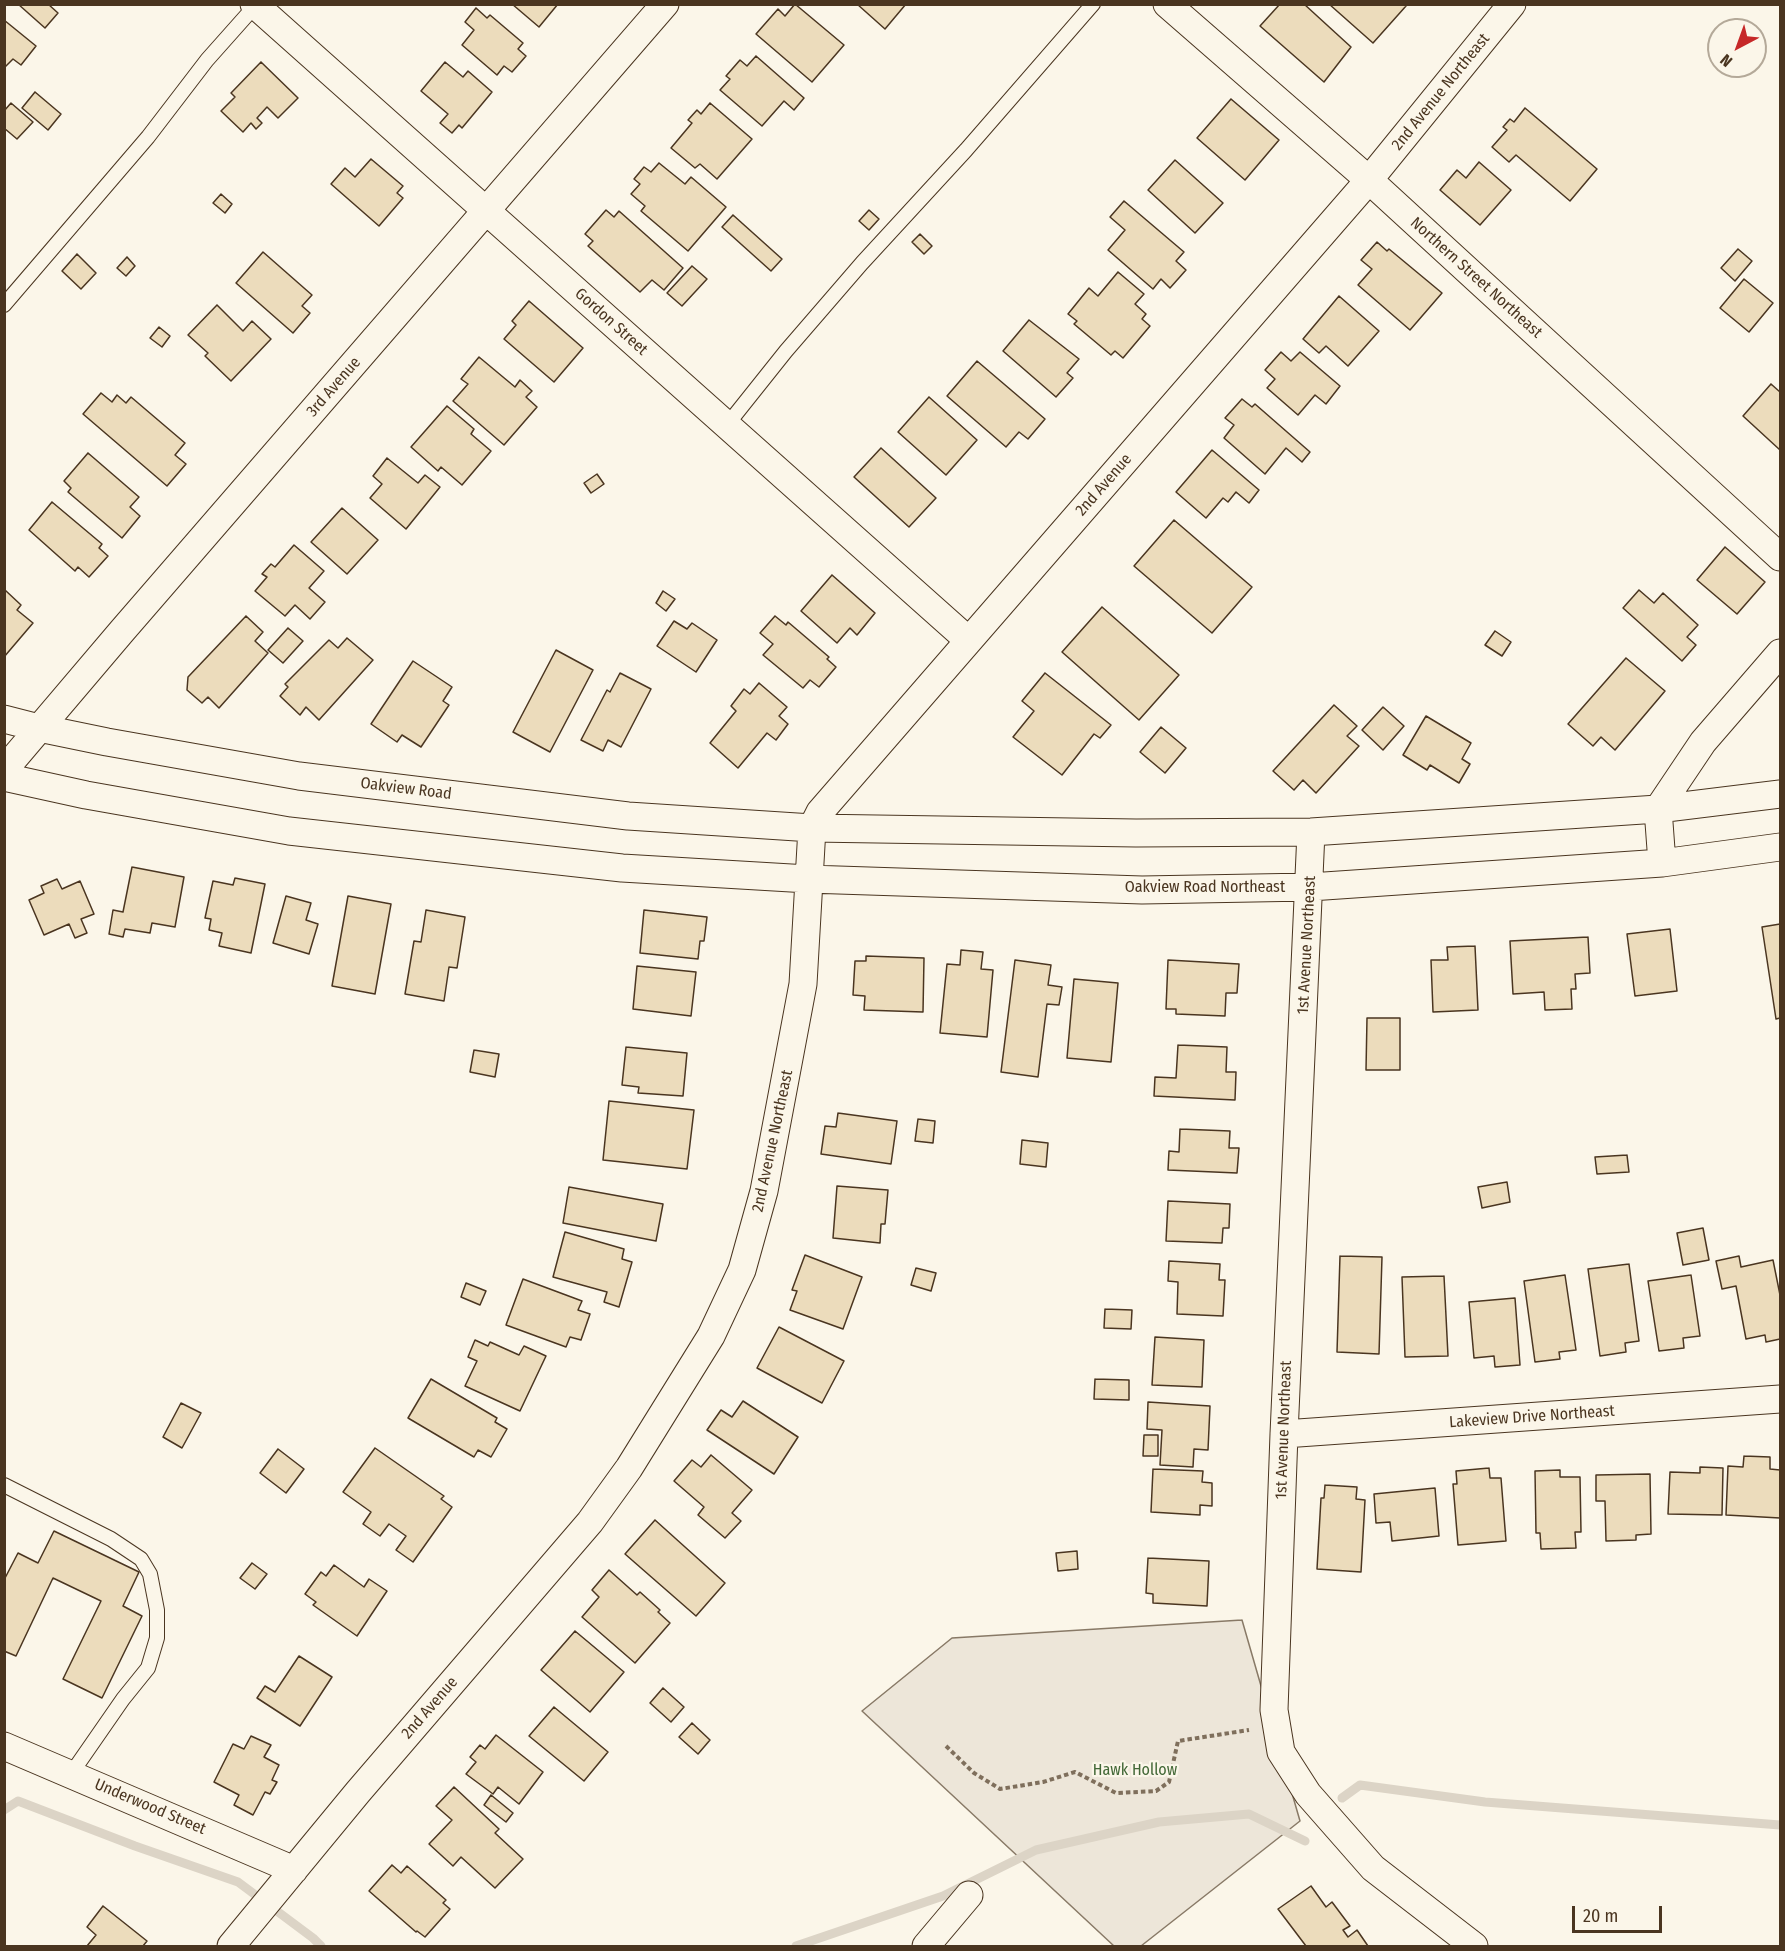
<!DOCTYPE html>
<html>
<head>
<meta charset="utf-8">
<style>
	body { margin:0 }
	#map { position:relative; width:1785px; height:1951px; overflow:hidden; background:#fbf6e9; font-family:"Fira Sans Condensed",sans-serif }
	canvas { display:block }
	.frame { position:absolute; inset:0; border:6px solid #4a3520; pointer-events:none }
	.north { position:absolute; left:1707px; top:18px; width:60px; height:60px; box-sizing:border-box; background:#fbf6e9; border:2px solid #b4a999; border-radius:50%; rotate:221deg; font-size:16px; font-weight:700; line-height:24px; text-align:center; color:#4a3520 }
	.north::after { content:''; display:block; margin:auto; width:21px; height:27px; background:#c62828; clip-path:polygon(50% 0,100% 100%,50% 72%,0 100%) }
	.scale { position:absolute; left:1572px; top:1906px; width:90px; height:27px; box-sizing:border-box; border:3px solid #4a3520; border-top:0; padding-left:8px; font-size:18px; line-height:21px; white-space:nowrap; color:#4a3520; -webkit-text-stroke:4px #fbf6e9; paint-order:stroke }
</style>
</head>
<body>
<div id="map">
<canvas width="1785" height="1951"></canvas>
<div class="frame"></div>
<div class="north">N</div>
<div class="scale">20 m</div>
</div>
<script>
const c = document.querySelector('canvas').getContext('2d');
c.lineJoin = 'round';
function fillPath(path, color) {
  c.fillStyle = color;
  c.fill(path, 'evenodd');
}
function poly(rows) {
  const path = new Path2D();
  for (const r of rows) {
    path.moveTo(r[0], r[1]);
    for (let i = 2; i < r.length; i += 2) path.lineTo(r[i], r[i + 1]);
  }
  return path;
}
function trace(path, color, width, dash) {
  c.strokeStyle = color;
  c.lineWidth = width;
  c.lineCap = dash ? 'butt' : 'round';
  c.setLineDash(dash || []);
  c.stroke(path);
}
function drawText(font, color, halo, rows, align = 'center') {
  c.font = font + ' "Fira Sans Condensed",sans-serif';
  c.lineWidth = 4.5;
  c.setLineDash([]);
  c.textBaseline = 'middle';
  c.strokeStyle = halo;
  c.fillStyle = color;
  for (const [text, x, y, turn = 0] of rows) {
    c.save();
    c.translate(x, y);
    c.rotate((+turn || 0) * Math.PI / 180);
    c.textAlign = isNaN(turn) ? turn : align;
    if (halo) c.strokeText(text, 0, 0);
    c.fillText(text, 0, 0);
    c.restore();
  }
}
const green = poly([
	[1242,1620,1300,1821,1141,1946,1114,1946,862,1711,952,1638,1242,1620]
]);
const stream = poly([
	[1342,1798,1360,1785,1485,1802,1780,1825],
	[4,1810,18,1801,135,1846,238,1882,313,1938,321,1946],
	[796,1946,943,1896,1036,1850,1159,1822,1249,1814,1305,1841]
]);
const building = poly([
	[18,4,48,4,58,13,45,28,18,4],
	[512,4,558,4,539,27,512,4],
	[795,4,844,45,812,82,756,34,778,9,785,16,795,4],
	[857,4,906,4,885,29,857,4],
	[1280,4,1304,4,1351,47,1324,82,1260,26,1280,4],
	[1329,4,1404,4,1406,6,1373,43,1329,4],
	[476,8,487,18,490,15,523,43,518,49,526,56,512,72,504,66,497,75,462,45,474,30,465,22,476,8],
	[4,20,36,46,21,65,13,59,4,68,4,20],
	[756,56,804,98,794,110,784,101,762,126,720,90,730,79,726,76,740,60,747,66,756,56],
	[261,62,298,98,278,118,267,107,257,118,262,123,256,129,251,123,243,132,221,111,235,97,231,93,261,62],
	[445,62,463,77,468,71,492,92,462,128,459,125,452,133,440,123,448,114,421,91,445,62],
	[35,92,61,114,48,130,22,108,35,92],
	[1231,99,1279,140,1245,180,1197,138,1231,99],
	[11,103,33,122,17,139,4,128,4,111,11,103],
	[710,103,752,139,717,179,700,164,695,168,671,148,692,123,688,120,697,110,701,114,710,103],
	[1525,108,1597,169,1570,201,1516,155,1509,162,1492,147,1507,130,1503,127,1510,119,1514,122,1525,108],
	[371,159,403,186,397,193,403,198,379,226,331,184,345,168,355,177,371,159],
	[1175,160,1223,203,1195,233,1148,190,1175,160],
	[1479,162,1511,190,1480,225,1440,190,1457,170,1466,178,1479,162],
	[659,163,685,184,691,177,726,207,688,251,641,211,645,206,631,194,640,184,634,179,644,167,651,172,659,163],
	[221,194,232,204,225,213,213,203,221,194],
	[1124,201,1184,252,1176,261,1186,270,1170,288,1161,279,1153,289,1108,250,1125,230,1110,217,1124,201],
	[606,210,614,217,619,211,683,268,664,290,652,280,640,292,588,246,593,241,585,234,606,210],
	[869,210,879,219,869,230,859,221,869,210],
	[733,215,782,259,771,271,722,227,733,215],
	[920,234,932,246,924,254,912,242,920,234],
	[1377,242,1387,251,1389,249,1442,293,1410,330,1358,285,1372,269,1361,260,1377,242],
	[1738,249,1752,261,1735,281,1721,268,1738,249],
	[263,252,312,295,302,306,310,313,293,333,236,283,263,252],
	[77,254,96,273,81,289,62,271,77,254],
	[127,257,135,266,126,276,117,268,127,257],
	[692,266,707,279,682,306,667,293,692,266],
	[1118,272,1144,294,1135,304,1146,314,1142,319,1150,326,1123,358,1115,351,1111,355,1074,324,1077,321,1068,314,1089,288,1098,296,1118,272],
	[1744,279,1773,303,1749,332,1720,308,1744,279],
	[1339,296,1379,331,1348,366,1326,346,1319,353,1303,339,1339,296],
	[529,301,583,348,554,382,504,339,516,325,512,321,529,301],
	[217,305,243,331,252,321,271,339,231,381,205,356,208,353,188,335,217,305],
	[1029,320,1079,359,1067,373,1073,378,1056,397,1003,351,1029,320],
	[159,327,170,336,162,347,150,338,159,327],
	[1281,352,1291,361,1300,352,1340,386,1326,404,1315,395,1298,415,1267,388,1275,379,1265,370,1281,352],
	[479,357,515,387,520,380,532,391,526,397,537,407,504,445,453,401,468,384,461,379,479,357],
	[977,361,1045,419,1028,439,1019,432,1006,447,947,396,977,361],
	[1771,384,1780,392,1780,450,1743,416,1771,384],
	[101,393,112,402,117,395,126,403,131,397,185,443,175,455,186,464,167,486,83,414,101,393],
	[929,397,977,440,946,475,898,432,929,397],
	[1242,399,1252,407,1255,404,1310,452,1302,462,1286,448,1265,474,1224,438,1234,425,1225,418,1242,399],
	[447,406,474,429,471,434,491,451,462,485,441,467,438,471,411,447,447,406],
	[881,448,936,498,909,527,854,477,881,448],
	[1212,450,1259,490,1249,503,1236,492,1228,502,1223,498,1206,518,1176,492,1212,450],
	[88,453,139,497,130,507,140,516,122,538,68,492,71,488,64,481,88,453],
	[387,458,418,483,425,475,440,487,406,529,370,498,382,484,373,476,387,458],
	[597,474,604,484,591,493,584,483,597,474],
	[52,502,102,544,99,548,108,556,89,577,78,567,75,571,29,530,52,502],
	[342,508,378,540,347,574,311,542,342,508],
	[1174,520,1252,587,1212,633,1134,566,1174,520],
	[294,545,324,571,309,588,325,602,310,619,295,605,285,616,255,591,267,577,262,574,271,564,275,567,294,545],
	[1725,547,1765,582,1737,614,1697,580,1725,547],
	[832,575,875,613,857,635,850,628,837,643,801,611,832,575],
	[5,590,21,605,17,610,33,623,4,657,5,590],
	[1639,590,1654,603,1663,593,1698,625,1687,637,1696,645,1682,661,1623,608,1639,590],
	[663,591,675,599,666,611,656,603,663,591],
	[1102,607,1179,675,1139,720,1062,652,1102,607],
	[246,616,263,632,255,641,268,653,219,708,208,697,202,703,187,690,188,677,246,616],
	[775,616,786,625,788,622,829,657,827,659,836,667,819,687,810,680,803,688,763,655,773,644,760,633,775,616],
	[674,621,687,629,692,623,717,640,696,672,657,646,674,621],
	[288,628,303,641,283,663,268,650,288,628],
	[1495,631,1511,642,1502,656,1485,645,1495,631],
	[347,638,373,660,319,720,306,707,300,715,280,696,288,687,285,684,329,640,338,648,347,638],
	[556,650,593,670,550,752,513,732,556,650],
	[1626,658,1665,691,1615,750,1601,737,1593,746,1568,724,1626,658],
	[413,661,452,687,443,701,449,705,421,747,402,735,397,742,371,724,413,661],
	[620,673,651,689,621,747,608,740,603,751,581,740,607,690,610,692,620,673],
	[1045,673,1111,725,1100,738,1094,734,1062,775,1013,737,1034,711,1022,701,1045,673],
	[759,683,787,707,779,716,788,724,776,740,767,733,738,768,710,743,736,711,731,706,744,689,750,694,759,683],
	[1334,705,1357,726,1347,736,1359,746,1316,793,1303,780,1294,790,1273,771,1334,705],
	[1383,707,1404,726,1383,750,1362,730,1383,707],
	[1426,716,1471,743,1462,759,1470,764,1459,783,1430,765,1427,770,1403,755,1426,716],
	[1161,727,1186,748,1165,773,1140,752,1161,727],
	[132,867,184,877,175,927,152,923,150,933,125,929,123,937,109,934,113,910,123,912,132,867],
	[235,878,265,884,251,953,219,946,222,933,209,930,211,919,205,918,213,881,233,885,235,878],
	[57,879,62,889,80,881,94,914,81,919,87,933,75,938,69,924,44,935,29,900,44,893,41,886,57,879],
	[286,896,311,903,306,920,318,924,309,954,273,943,286,896],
	[348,896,391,904,375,994,332,986,348,896],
	[426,910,465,917,457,968,449,967,444,1001,405,994,414,941,421,942,426,910],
	[644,910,707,917,704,941,700,941,698,959,640,953,644,910],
	[1780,924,1780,1018,1776,1019,1762,927,1780,924],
	[1670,929,1677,991,1635,996,1627,934,1670,929],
	[1588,937,1590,973,1575,974,1576,989,1571,989,1572,1009,1545,1010,1544,992,1513,994,1510,941,1588,937],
	[1475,946,1478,1010,1433,1012,1431,960,1448,960,1447,947,1475,946],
	[961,950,983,952,981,969,993,970,987,1037,940,1033,947,964,960,965,961,950],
	[866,956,924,958,923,1012,864,1010,865,996,853,995,855,961,866,961,866,956],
	[1015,960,1051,965,1048,985,1062,987,1059,1005,1047,1004,1038,1077,1001,1072,1015,960],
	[1168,960,1239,964,1237,993,1226,993,1225,1016,1176,1014,1176,1009,1166,1009,1168,960],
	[637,966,696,972,691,1016,633,1009,637,966],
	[1074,979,1118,983,1111,1062,1067,1058,1074,979],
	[1367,1018,1400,1018,1400,1070,1366,1070,1367,1018],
	[1178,1045,1227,1047,1226,1072,1236,1072,1235,1100,1154,1096,1155,1077,1176,1078,1178,1045],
	[626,1047,687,1053,683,1096,638,1093,639,1087,622,1085,626,1047],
	[474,1050,499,1054,495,1077,470,1072,474,1050],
	[609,1101,694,1110,687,1169,603,1160,609,1101],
	[838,1113,897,1121,891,1164,821,1154,825,1126,836,1127,838,1113],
	[918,1119,935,1121,933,1143,915,1141,918,1119],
	[1180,1129,1230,1131,1229,1148,1239,1148,1237,1173,1168,1170,1169,1151,1179,1152,1180,1129],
	[1022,1140,1048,1143,1046,1167,1020,1164,1022,1140],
	[1627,1155,1629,1172,1597,1174,1595,1157,1627,1155],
	[1507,1182,1510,1202,1482,1208,1478,1187,1507,1182],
	[837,1186,888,1190,885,1224,881,1224,880,1243,833,1238,837,1186],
	[569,1187,663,1204,656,1241,563,1223,569,1187],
	[1168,1201,1230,1204,1229,1228,1223,1228,1222,1243,1166,1241,1168,1201],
	[1703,1228,1709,1260,1683,1265,1677,1233,1703,1228],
	[565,1232,624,1249,622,1259,632,1262,619,1307,604,1302,607,1292,553,1277,565,1232],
	[805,1255,862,1277,843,1329,790,1310,797,1291,792,1290,805,1255],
	[1340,1256,1382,1257,1379,1354,1337,1352,1340,1256],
	[1739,1256,1741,1267,1773,1260,1780,1295,1780,1339,1766,1342,1765,1335,1746,1339,1736,1286,1722,1289,1716,1261,1739,1256],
	[1169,1261,1220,1264,1219,1280,1225,1280,1223,1316,1177,1314,1178,1282,1168,1281,1169,1261],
	[1629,1264,1639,1341,1625,1343,1626,1352,1600,1356,1588,1269,1629,1264],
	[916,1268,936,1273,931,1291,911,1285,916,1268],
	[1565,1275,1576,1350,1559,1352,1560,1359,1535,1362,1524,1281,1565,1275],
	[1691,1275,1700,1336,1683,1338,1684,1348,1659,1351,1648,1281,1691,1275],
	[1444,1276,1448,1356,1405,1357,1402,1277,1444,1276],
	[523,1279,582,1301,578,1310,590,1314,581,1340,570,1337,566,1347,506,1325,523,1279],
	[466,1283,486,1291,480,1305,461,1297,466,1283],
	[1515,1298,1520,1365,1495,1367,1494,1356,1474,1358,1469,1302,1515,1298],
	[1105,1309,1132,1310,1131,1329,1104,1328,1105,1309],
	[779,1327,844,1361,822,1403,757,1368,779,1327],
	[1155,1337,1204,1340,1202,1387,1152,1385,1155,1337],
	[475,1340,488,1346,490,1342,519,1355,524,1346,546,1356,520,1411,465,1386,477,1361,468,1357,475,1340],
	[431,1379,497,1418,495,1422,507,1429,491,1457,478,1450,474,1457,408,1418,431,1379],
	[1095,1379,1129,1380,1129,1400,1094,1399,1095,1379],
	[743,1401,798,1437,774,1474,707,1430,721,1410,732,1417,743,1401],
	[1148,1402,1210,1406,1208,1450,1194,1449,1193,1467,1160,1465,1162,1430,1147,1429,1148,1402],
	[181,1403,201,1413,182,1448,163,1437,181,1403],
	[1144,1435,1158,1435,1158,1456,1143,1456,1144,1435],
	[375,1448,444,1496,441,1499,452,1507,413,1562,396,1550,406,1536,389,1524,380,1536,363,1524,371,1512,343,1492,375,1448],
	[278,1449,304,1469,286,1493,260,1473,278,1449],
	[711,1455,752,1490,732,1513,741,1521,725,1538,698,1515,704,1507,674,1481,692,1460,701,1467,711,1455],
	[1744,1456,1770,1457,1770,1469,1780,1470,1780,1518,1726,1515,1728,1466,1743,1467,1744,1456],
	[1700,1467,1723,1468,1722,1515,1668,1514,1670,1472,1700,1473,1700,1467],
	[1489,1468,1490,1478,1501,1478,1506,1541,1458,1545,1453,1484,1457,1484,1456,1471,1489,1468],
	[1153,1469,1203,1471,1202,1482,1212,1483,1212,1506,1200,1505,1200,1515,1151,1512,1153,1469],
	[1560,1470,1560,1477,1580,1477,1581,1532,1575,1532,1576,1548,1541,1549,1540,1533,1536,1533,1535,1471,1560,1470],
	[1650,1474,1651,1534,1636,1535,1636,1540,1606,1541,1605,1501,1596,1501,1596,1475,1650,1474],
	[1325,1485,1357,1487,1356,1499,1365,1500,1361,1572,1317,1569,1321,1498,1324,1498,1325,1485],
	[1435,1488,1439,1536,1392,1541,1390,1522,1376,1523,1374,1494,1435,1488],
	[655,1520,725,1583,696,1616,625,1554,655,1520],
	[54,1531,139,1572,123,1606,142,1616,102,1698,63,1679,101,1601,53,1578,16,1656,4,1651,4,1580,18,1553,38,1563,54,1531],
	[1077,1551,1078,1569,1058,1571,1056,1553,1077,1551],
	[1148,1558,1209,1561,1207,1606,1153,1603,1153,1594,1146,1593,1148,1558],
	[252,1563,267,1574,255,1589,240,1578,252,1563],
	[334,1565,364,1587,369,1579,387,1591,357,1636,313,1605,316,1602,305,1594,321,1572,326,1576,334,1565],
	[609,1570,637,1595,640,1592,660,1610,658,1612,670,1623,635,1663,582,1617,599,1597,592,1590,609,1570],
	[575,1631,624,1672,590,1712,541,1670,575,1631],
	[299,1656,332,1677,300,1726,257,1698,265,1686,275,1692,299,1656],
	[663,1688,684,1707,671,1722,650,1703,663,1688],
	[554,1707,608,1752,584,1781,529,1736,554,1707],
	[692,1723,710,1740,698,1754,679,1737,692,1723],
	[496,1735,543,1772,519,1804,498,1787,493,1794,466,1774,476,1762,470,1757,480,1745,485,1749,496,1735],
	[251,1736,271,1745,264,1757,279,1765,272,1780,277,1782,270,1794,265,1792,253,1815,234,1805,239,1795,214,1782,233,1744,244,1749,251,1736],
	[454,1787,499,1829,495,1833,523,1859,495,1888,461,1857,453,1866,429,1844,452,1820,436,1806,454,1787],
	[491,1795,513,1813,506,1822,484,1805,491,1795],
	[392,1865,401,1873,407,1866,446,1900,443,1903,450,1909,425,1937,417,1931,416,1932,369,1891,392,1865],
	[1311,1886,1326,1907,1332,1902,1350,1926,1343,1930,1348,1937,1357,1930,1368,1946,1306,1946,1278,1909,1311,1886],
	[103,1906,147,1941,143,1946,87,1946,96,1935,87,1927,103,1906]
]);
const path = poly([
	[946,1746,974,1773,1000,1789,1043,1782,1075,1772,1116,1793,1156,1791,1169,1782,1178,1741,1249,1730]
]);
const service = poly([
	[4,305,148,137,207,60,255,6],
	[727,425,786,351,862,263,966,150,1093,4],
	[4,1485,111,1539,141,1559,150,1574,157,1610,157,1638,148,1668,123,1699,71,1774]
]);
const minor = poly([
	[254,4,968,640],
	[1167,4,1369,180,1780,557],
	[4,719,39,728,107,742,299,776,628,816,812,828,1136,833,1311,832,1658,809,1780,794],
	[4,770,122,631,665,4],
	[4,777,86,795,289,831,622,868,808,879,1142,890,1310,887,1662,863,1780,847],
	[1311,832,1284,1434,1274,1710,1281,1752,1308,1794,1373,1868,1474,1946],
	[1662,863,1658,809,1703,742,1780,653],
	[1284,1434,1780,1399],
	[4,1746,294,1870],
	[231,1946,358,1792,590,1522,629,1468,711,1336,742,1270,764,1191,803,984,812,828,820,812,1369,180,1512,4],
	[926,1946,969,1895]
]);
const streetNames = [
	["2nd Avenue Northeast",1441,92,-51],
	["Northern Street Northeast",1476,278,42],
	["Gordon Street",611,322,42],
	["3rd Avenue",334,387,-49],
	["2nd Avenue",1104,485,-49],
	["Oakview Road",406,789,7],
	["Oakview Road Northeast",1205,888],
	["1st Avenue Northeast",1307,945,-87],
	["2nd Avenue Northeast",773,1141,-78],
	["Lakeview Drive Northeast",1532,1417,-4],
	["1st Avenue Northeast",1284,1430,-88],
	["2nd Avenue",430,1708,-49],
	["Underwood Street",150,1807,23]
];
const parkNames = [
	["Hawk Hollow",1135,1771]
];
fillPath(green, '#ede6d9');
trace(green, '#887966', 1.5);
trace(stream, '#dcd4c6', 9);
fillPath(building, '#ecdcbc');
trace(building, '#4a3520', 1.5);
trace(service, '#4a3520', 16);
trace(minor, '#4a3520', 29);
trace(path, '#7f6f5c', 4, [4.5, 3]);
trace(service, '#fbf6e9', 14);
trace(minor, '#fbf6e9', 27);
drawText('16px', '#4a3520', '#fbf6e9', streetNames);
drawText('16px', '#436837', '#fbf6e9', parkNames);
</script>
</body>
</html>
